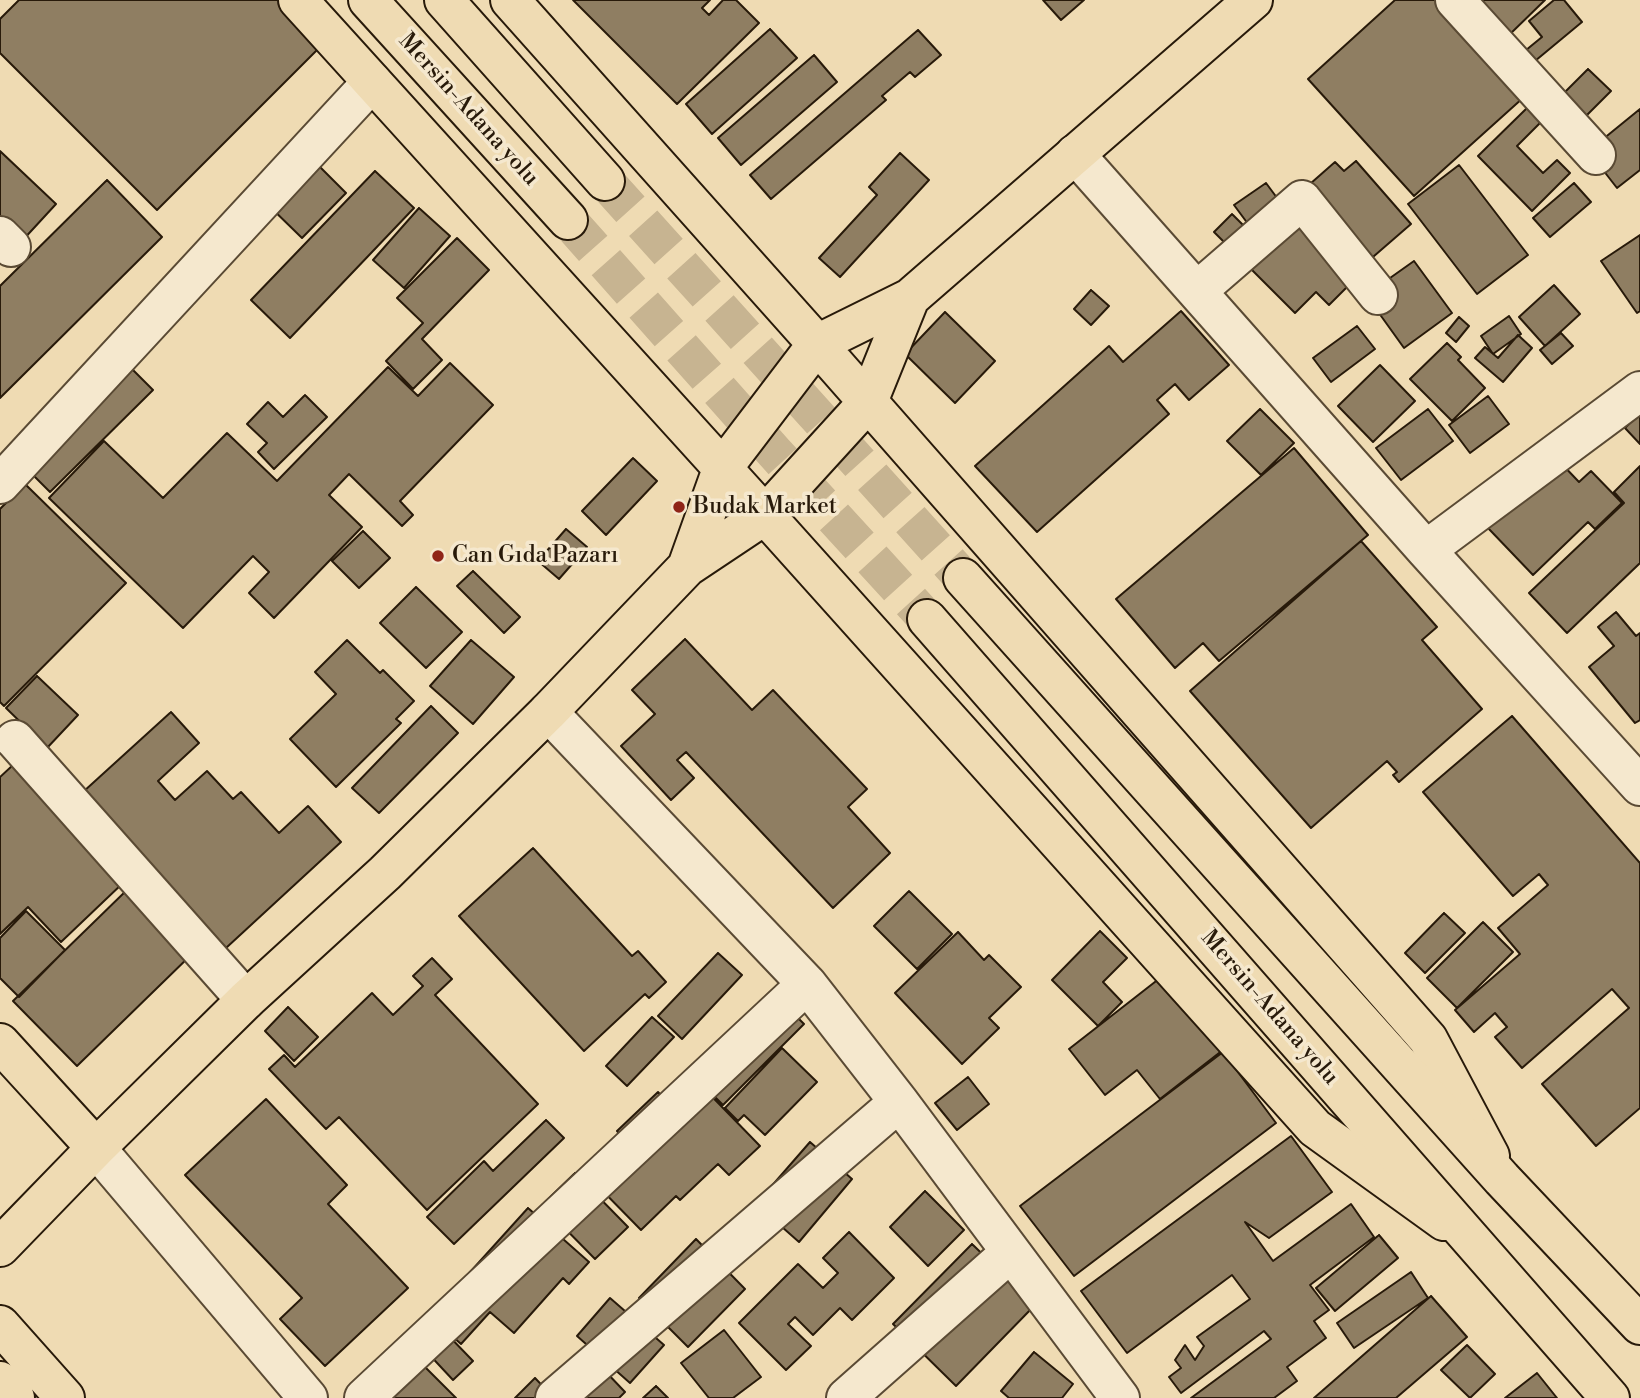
<!DOCTYPE html>
<html>
<head>
<meta charset="utf-8">
<style>
	body { margin:0 }
	canvas { display:block; background:#efdbb3 }
</style>
</head>
<body>
<canvas width="1640" height="1398"></canvas>
<script>
const c = document.querySelector('canvas').getContext('2d');
c.lineJoin = 'round';
function fillPath(path, color) {
  c.fillStyle = color;
  c.fill(path, 'evenodd');
}
function poly(rows) {
  const path = new Path2D();
  for (const r of rows) {
    path.moveTo(r[0], r[1]);
    for (let i = 2; i < r.length; i += 2) path.lineTo(r[i], r[i + 1]);
  }
  return path;
}
function trace(path, color, width, dash) {
  c.strokeStyle = color;
  c.lineWidth = width;
  c.lineCap = dash ? 'butt' : 'round';
  c.setLineDash(dash || []);
  c.stroke(path);
}
function drawText(font, color, halo, rows, align = 'center') {
  c.font = font + ' "Libre Bodoni",serif';
  c.lineWidth = 7;
  c.setLineDash([]);
  c.textBaseline = 'middle';
  c.strokeStyle = halo;
  c.fillStyle = color;
  for (const [text, x, y, turn = 0] of rows) {
    c.save();
    c.translate(x, y);
    c.rotate((+turn || 0) * Math.PI / 180);
    c.textAlign = isNaN(turn) ? turn : align;
    if (halo) c.strokeText(text, 0, 0);
    c.fillText(text, 0, 0);
    c.restore();
  }
}
const building = poly([
	[19,0,288,0,328,39,157,210,0,53,0,19,19,0],
	[573,0,710,0,702,8,709,15,723,0,736,0,759,23,677,104,573,0],
	[1043,0,1084,0,1061,20,1043,0],
	[1395,0,1437,0,1524,97,1414,196,1308,79,1395,0],
	[1469,0,1545,0,1506,38,1469,0],
	[1554,0,1564,0,1582,22,1529,66,1520,55,1542,37,1529,21,1554,0],
	[770,29,797,58,712,134,686,104,770,29],
	[918,30,941,55,915,77,910,72,882,96,886,100,771,199,750,175,918,30],
	[814,55,837,82,741,165,718,138,814,55],
	[1588,69,1611,91,1585,117,1562,95,1588,69],
	[1527,108,1541,122,1517,146,1543,173,1557,160,1570,173,1532,211,1478,156,1527,108],
	[1640,109,1640,170,1617,188,1603,170,1597,144,1640,109],
	[0,151,56,204,21,242,0,222,0,151],
	[306,153,346,193,302,238,262,199,306,153],
	[900,153,929,180,840,277,819,258,877,195,869,187,900,153],
	[1356,161,1411,224,1366,263,1302,191,1335,162,1344,171,1356,161],
	[1459,165,1528,255,1477,294,1408,204,1459,165],
	[375,171,414,208,290,338,251,300,375,171],
	[107,180,162,237,0,398,0,286,107,180],
	[1266,183,1286,210,1254,232,1234,205,1266,183],
	[1574,183,1591,202,1550,237,1533,218,1574,183],
	[419,208,450,236,404,288,373,260,419,208],
	[1232,214,1264,246,1294,215,1358,276,1329,305,1316,292,1295,313,1214,232,1232,214],
	[1640,235,1640,311,1637,313,1601,261,1640,235],
	[457,238,489,270,422,339,442,360,413,389,386,361,423,323,397,298,457,238],
	[1414,261,1452,313,1404,348,1366,295,1414,261],
	[1554,285,1580,314,1545,346,1519,317,1554,285],
	[1091,290,1109,306,1091,325,1074,309,1091,290],
	[1181,311,1229,365,1189,400,1175,384,1157,400,1169,414,1037,532,975,466,1109,346,1123,362,1181,311],
	[945,312,995,361,955,403,905,354,945,312],
	[1509,316,1521,334,1493,354,1481,336,1509,316],
	[1459,317,1469,326,1456,342,1446,333,1459,317],
	[1357,326,1375,349,1331,382,1313,358,1357,326],
	[1561,333,1573,346,1552,364,1540,350,1561,333],
	[1518,335,1532,348,1503,382,1475,358,1485,347,1498,358,1518,335],
	[1447,343,1461,357,1458,360,1485,388,1452,421,1410,379,1447,343],
	[110,347,153,390,50,492,7,449,110,347],
	[450,363,493,405,400,501,413,515,402,526,349,474,329,495,362,527,274,618,249,593,269,572,253,556,183,628,49,498,104,441,163,498,227,433,277,481,388,367,418,396,450,363],
	[1380,365,1415,401,1373,442,1338,406,1380,365],
	[305,395,327,417,274,469,258,452,267,443,247,424,268,402,283,417,305,395],
	[1488,396,1509,424,1470,453,1449,425,1488,396],
	[1260,409,1294,443,1261,475,1227,441,1260,409],
	[1428,409,1453,441,1401,480,1376,448,1428,409],
	[1640,413,1640,444,1625,428,1640,413],
	[1294,448,1368,535,1219,661,1203,643,1175,668,1116,599,1294,448],
	[633,458,657,481,606,535,582,511,633,458],
	[1558,460,1579,482,1591,471,1622,503,1595,529,1588,522,1533,575,1488,528,1558,460],
	[1640,466,1640,563,1567,633,1529,593,1624,503,1614,492,1640,466],
	[25,484,126,583,4,706,0,702,0,509,25,484],
	[566,529,587,547,559,579,538,561,566,529],
	[363,531,390,558,359,588,332,561,363,531],
	[1361,541,1437,627,1422,640,1482,709,1399,782,1393,775,1397,772,1387,761,1311,828,1190,691,1361,541],
	[473,571,520,617,504,633,457,586,473,571],
	[416,587,462,632,426,668,380,623,416,587],
	[1616,612,1636,636,1640,633,1640,720,1635,723,1589,667,1614,646,1598,627,1616,612],
	[685,639,752,710,773,690,867,789,848,807,890,853,833,908,686,752,677,760,694,778,671,800,621,746,655,714,632,690,685,639],
	[347,640,380,673,383,670,414,701,396,719,401,723,336,787,290,739,336,694,315,672,347,640],
	[471,640,514,677,473,724,430,686,471,640],
	[37,676,78,715,47,748,6,708,37,676],
	[431,706,458,733,379,813,352,788,431,706],
	[171,712,199,743,158,781,175,800,207,771,233,799,241,792,279,833,308,806,341,842,226,948,83,792,171,712],
	[1512,716,1640,863,1640,1108,1596,1146,1542,1084,1629,1008,1612,989,1522,1068,1495,1037,1507,1027,1495,1013,1474,1032,1455,1010,1520,954,1498,928,1548,885,1539,874,1513,896,1423,792,1512,716],
	[13,765,124,882,61,942,28,907,0,934,0,777,13,765],
	[533,848,632,956,638,951,666,982,649,998,645,994,584,1051,459,916,533,848],
	[131,886,195,951,77,1066,13,1001,131,886],
	[909,891,952,934,917,969,874,926,909,891],
	[26,911,65,950,19,997,0,978,0,938,26,911],
	[1444,913,1465,933,1425,973,1405,953,1444,913],
	[1483,922,1513,952,1457,1008,1427,978,1483,922],
	[1100,931,1127,958,1103,982,1122,1002,1098,1026,1052,980,1100,931],
	[958,932,984,960,989,955,1021,987,989,1018,999,1028,962,1064,895,993,958,932],
	[718,953,742,975,682,1039,658,1016,718,953],
	[432,958,452,979,435,995,538,1104,427,1210,339,1117,326,1129,269,1069,284,1055,295,1067,372,993,393,1015,423,986,413,976,432,958],
	[1169,971,1228,1046,1160,1099,1137,1070,1105,1095,1069,1049,1169,971],
	[771,991,804,1024,723,1105,690,1072,771,991],
	[288,1007,318,1037,294,1061,265,1031,288,1007],
	[652,1017,674,1037,627,1086,606,1066,652,1017],
	[782,1048,817,1082,765,1135,744,1115,738,1121,725,1108,782,1048],
	[1223,1052,1276,1123,1074,1276,1020,1206,1223,1052],
	[689,1073,760,1146,729,1175,718,1164,680,1200,676,1196,641,1230,589,1177,626,1141,617,1131,658,1092,663,1098,689,1073],
	[968,1077,989,1104,957,1130,935,1103,968,1077],
	[266,1099,347,1185,328,1204,408,1288,325,1366,280,1319,302,1298,185,1175,266,1099],
	[546,1120,564,1138,454,1244,427,1217,484,1161,493,1171,546,1120],
	[1291,1136,1332,1192,1269,1238,1245,1222,1273,1261,1351,1204,1374,1237,1310,1285,1329,1310,1314,1321,1326,1338,1287,1367,1297,1381,1274,1398,1191,1398,1271,1339,1264,1331,1181,1393,1169,1377,1181,1368,1175,1360,1185,1345,1195,1360,1204,1346,1197,1337,1250,1299,1232,1275,1127,1353,1081,1291,1291,1136],
	[810,1142,852,1179,799,1242,756,1204,810,1142],
	[575,1173,628,1227,595,1259,542,1205,575,1173],
	[925,1191,964,1230,928,1266,890,1227,925,1191],
	[528,1208,589,1262,569,1284,563,1278,514,1333,490,1312,461,1344,442,1327,434,1312,528,1208],
	[849,1232,894,1278,852,1320,840,1308,813,1335,795,1317,788,1324,811,1346,786,1370,739,1323,798,1264,823,1288,838,1273,823,1258,849,1232],
	[1379,1235,1398,1258,1335,1311,1316,1288,1379,1235],
	[696,1239,745,1289,688,1347,639,1298,696,1239],
	[972,1244,1035,1305,956,1386,893,1324,972,1244],
	[1411,1272,1428,1298,1354,1348,1337,1323,1411,1272],
	[1431,1296,1467,1337,1396,1398,1314,1398,1431,1296],
	[610,1298,664,1345,630,1383,577,1336,610,1298],
	[724,1330,761,1377,733,1398,709,1398,681,1363,724,1330],
	[444,1331,473,1361,453,1380,425,1350,444,1331],
	[399,1341,456,1398,356,1398,399,1341],
	[1467,1345,1495,1374,1470,1398,1441,1370,1467,1345],
	[1034,1352,1073,1384,1062,1398,1009,1398,1001,1391,1034,1352],
	[605,1371,625,1392,619,1398,582,1398,605,1371],
	[1537,1373,1557,1398,1505,1398,1537,1373],
	[535,1378,554,1398,515,1398,535,1378],
	[656,1386,668,1398,643,1398,656,1386]
]);
const highwayTunnel = poly([
	[605,181,963,578],
	[568,220,775,453,927,619]
]);
const minor = poly([
	[1455,0,1596,155],
	[1075,154,1426,550,1640,786],
	[0,236,11,247],
	[1197,291,1302,200,1378,295],
	[0,484,372,82],
	[1426,550,1640,391],
	[548,712,807,984,899,1102,1120,1398],
	[15,740,246,1000],
	[96,1148,308,1398],
	[364,1398,807,984],
	[555,1398,899,1102],
	[846,1398,1011,1252]
]);
const major = poly([
	[298,0,765,515,1315,1128,1444,1221],
	[510,0,817,344,1428,1039,1490,1156],
	[687,567,722,469,817,344,910,298,1253,0],
	[0,1043,96,1148],
	[0,1247,96,1148,246,1000,385,873,548,712,687,567,765,515,868,402,910,298],
	[0,1325,65,1398],
	[0,1381,15,1398]
]);
const highway = poly([
	[368,0,568,220],
	[444,0,605,181],
	[963,578,1502,1179,1640,1325],
	[927,619,1610,1398]
]);
const markers = [
	[679,507,7,"#8f2418"],
	[438,556,7,"#8f2418"]
];
const streetNames = [
	["Mersin-Adana yolu",468,110,48],
	["Mersin-Adana yolu",1269,1008,49]
];
const poiNames = [
	["Budak Market",693,507],
	["Can Gıda Pazarı",452,556]
];
fillPath(building, '#8f7e62');
trace(building, '#281a0a', 2);
trace(highwayTunnel, '#c7b491', 38, [38, 19]);
trace(minor, '#5a4a34', 42);
trace(major, '#281a0a', 42);
trace(highway, '#281a0a', 42);
trace(minor, '#f5e8ce', 38);
trace(major, '#efdbb3', 38);
trace(highway, '#efdbb3', 38);
for (const [x, y, r, color] of markers) {
  const dot = new Path2D();
  dot.arc(x, y, r, 0, 2 * Math.PI);
  c.fillStyle = color;
  c.fill(dot);
  trace(dot, '#f5e8ce', 2.5);
}
drawText('23px', '#281a0a', '#f5e8ce', streetNames);
drawText('23px', '#281a0a', '#f5e8ce', poiNames, 'left');
</script>
</body>
</html>
